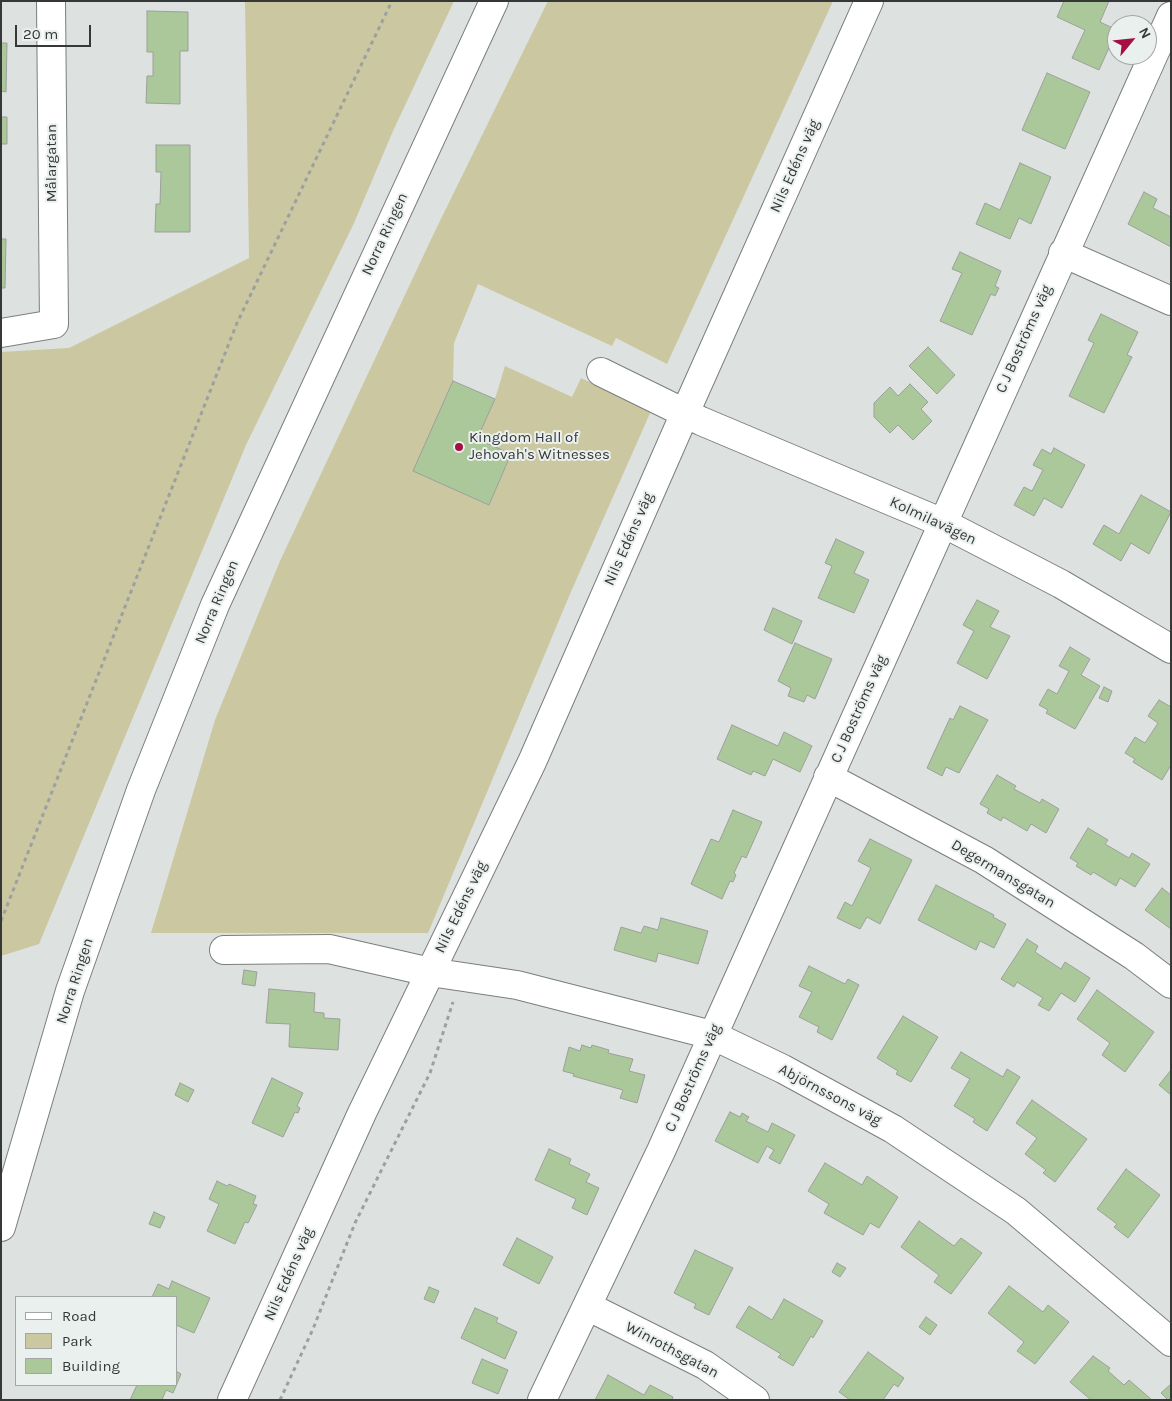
<!DOCTYPE html>
<html>
<head>
<meta charset="utf-8">
<style>
	body { margin:0 }
	#map { position:relative; width:1172px; height:1401px; overflow:hidden; background:#dde2e0; font-family:Karla,sans-serif }
	canvas { display:block }
	.frame { position:absolute; inset:0; border:2px solid #363837; pointer-events:none }
	.legend { position:absolute; left:15px; top:1296px; width:162px; height:90px; box-sizing:border-box; background:#eaf0ed; border:1px solid #a2a6a4; margin:0; padding:6px 9px; list-style:none; font-size:15px; color:#363837 }
	.legend li { display:flex; align-items:center; gap:10px; height:25px }
	.legend b { width:25px; border:1px solid #a2a6a4 }
	.north { position:absolute; left:1107px; top:15px; width:50px; height:50px; box-sizing:border-box; background:#eaf0ed; border:1px solid #a2a6a4; border-radius:50%; rotate:62deg; font-size:14px; font-weight:700; line-height:20px; text-align:center; color:#363837 }
	.north::after { content:''; display:block; margin:auto; width:18px; height:22px; background:#a60f44; clip-path:polygon(50% 0,100% 100%,50% 72%,0 100%) }
	.scale { position:absolute; left:15px; top:25px; width:76px; height:22px; box-sizing:border-box; border:2px solid #363837; border-top:0; padding-left:6px; font-size:15px; line-height:18px; white-space:nowrap; color:#363837; -webkit-text-stroke:4px #eaf0ed; paint-order:stroke }
</style>
</head>
<body>
<div id="map">
<canvas width="1172" height="1401"></canvas>
<div class="frame"></div>
<ul class="legend">
<li><b style="height:6px;background:#fff"></b>Road</li>
<li><b style="height:14px;background:#cac7a1"></b>Park</li>
<li><b style="height:14px;background:#aac89a"></b>Building</li>
</ul>
<div class="north">N</div>
<div class="scale">20 m</div>
</div>
<script>
const c = document.querySelector('canvas').getContext('2d');
c.lineJoin = 'round';
function fillPath(path, color) {
  c.fillStyle = color;
  c.fill(path, 'evenodd');
}
function poly(rows) {
  const path = new Path2D();
  for (const r of rows) {
    path.moveTo(r[0], r[1]);
    for (let i = 2; i < r.length; i += 2) path.lineTo(r[i], r[i + 1]);
  }
  return path;
}
function trace(path, color, width, dash) {
  c.strokeStyle = color;
  c.lineWidth = width;
  c.lineCap = dash ? 'butt' : 'round';
  c.setLineDash(dash || []);
  c.stroke(path);
}
function drawText(font, color, halo, rows, align = 'center') {
  c.font = font + ' Karla,sans-serif';
  c.lineWidth = 4;
  c.setLineDash([]);
  c.textBaseline = 'middle';
  c.strokeStyle = halo;
  c.fillStyle = color;
  for (const [text, x, y, turn = 0] of rows) {
    c.save();
    c.translate(x, y);
    c.rotate((+turn || 0) * Math.PI / 180);
    c.textAlign = isNaN(turn) ? turn : align;
    if (halo) c.strokeText(text, 0, 0);
    c.fillText(text, 0, 0);
    c.restore();
  }
}
const green = poly([
	[245,1,454,1,393,131,354,223,246,445,39,944,1,956,1,352,69,348,249,258],
	[548,1,833,1,667,364,616,338,612,346,478,284,454,343,453,381,414,471,489,505,511,455,477,439,495,399,505,366,572,397,581,378,651,411,570,594,428,933,151,933,215,720,280,561,435,231]
]);
const building = poly([
	[1064,1,1109,1,1100,22,1117,30,1099,70,1072,58,1085,30,1057,17,1064,1],
	[147,11,188,12,188,51,180,51,180,104,146,103,147,76,153,76,153,52,147,52,147,11],
	[1,43,7,43,6,92,1,91,1,43],
	[1047,73,1090,92,1065,149,1022,130,1047,73],
	[1,117,7,117,7,144,1,144,1,117],
	[156,145,190,145,190,232,155,232,156,204,160,204,161,172,156,172,156,145],
	[1020,163,1051,177,1031,224,1019,218,1010,239,976,224,985,203,1000,210,1020,163],
	[1144,192,1157,199,1153,208,1171,217,1171,247,1128,224,1144,192],
	[1,239,6,239,5,288,1,288,1,239],
	[960,252,1001,271,995,286,999,288,995,296,991,294,972,335,940,321,962,273,952,269,960,252],
	[1101,314,1138,332,1127,355,1132,357,1104,413,1069,396,1094,343,1088,340,1101,314],
	[928,347,955,375,937,394,909,366,928,347],
	[453,381,495,399,477,439,511,454,489,505,413,471,453,381],
	[910,384,928,402,921,409,932,421,913,440,898,425,890,433,874,417,874,403,890,387,898,396,910,384],
	[1054,448,1085,465,1062,508,1044,498,1034,516,1014,505,1024,487,1032,491,1043,470,1033,465,1042,449,1051,454,1054,448],
	[1141,495,1171,512,1149,554,1131,543,1121,561,1093,544,1104,525,1119,534,1141,495],
	[836,539,864,552,854,573,869,580,854,613,818,598,832,566,825,563,836,539],
	[977,600,999,611,990,627,1010,636,987,679,957,663,974,631,963,625,977,600],
	[773,608,802,621,792,644,764,630,773,608],
	[795,643,832,659,815,699,807,695,804,702,788,696,791,688,778,681,795,643],
	[1070,647,1090,659,1081,675,1100,686,1075,729,1046,713,1048,710,1039,705,1048,689,1057,694,1069,671,1059,666,1070,647],
	[1104,687,1112,691,1108,702,1099,698,1104,687],
	[1159,700,1171,707,1171,765,1162,780,1133,762,1135,759,1125,753,1135,737,1145,743,1158,723,1148,716,1159,700],
	[960,706,988,720,959,773,946,767,942,776,927,768,950,718,953,720,960,706],
	[732,725,778,746,784,732,812,746,800,772,773,759,765,776,753,771,751,775,717,759,732,725],
	[997,775,1016,786,1014,789,1040,803,1042,799,1059,809,1046,833,1031,824,1027,831,1003,817,1001,821,987,813,989,809,980,804,997,775],
	[733,810,762,822,746,858,742,856,734,873,736,875,733,882,730,881,722,899,691,884,711,839,719,842,733,810],
	[1088,828,1108,840,1105,844,1129,858,1132,853,1150,864,1135,887,1120,878,1116,886,1093,872,1091,875,1076,866,1078,863,1070,858,1088,828],
	[870,839,912,860,880,924,867,917,860,929,837,918,845,902,852,906,871,868,858,861,870,839],
	[936,885,994,915,993,917,1006,924,994,948,980,941,976,950,918,920,936,885],
	[1162,888,1171,895,1171,929,1145,910,1162,888],
	[661,918,708,931,698,964,658,953,656,962,614,950,621,927,641,933,644,926,658,930,661,918],
	[1027,939,1038,946,1035,952,1061,969,1065,962,1090,978,1075,1002,1061,993,1049,1011,1038,1005,1043,998,1017,982,1014,987,1001,979,1027,939],
	[809,966,845,984,848,979,859,985,832,1040,817,1032,819,1027,799,1017,812,992,799,986,809,966],
	[244,970,257,972,255,986,242,984,244,970],
	[269,989,315,993,314,1012,324,1013,324,1018,340,1019,338,1050,289,1047,290,1024,266,1023,269,989],
	[1097,990,1154,1032,1125,1072,1102,1055,1110,1043,1077,1019,1097,990],
	[903,1016,938,1037,911,1082,896,1074,898,1071,877,1058,903,1016],
	[582,1045,591,1048,592,1045,609,1050,608,1053,633,1059,629,1071,645,1075,637,1103,620,1098,623,1090,573,1076,574,1074,563,1071,569,1047,580,1051,582,1045],
	[961,1052,1003,1077,1007,1069,1020,1077,987,1131,973,1122,975,1119,954,1106,970,1079,951,1068,961,1052],
	[1171,1070,1171,1095,1159,1085,1171,1070],
	[272,1078,303,1093,297,1106,300,1108,298,1113,295,1112,283,1137,252,1123,272,1078],
	[180,1083,194,1090,188,1102,175,1095,180,1083],
	[1032,1100,1087,1139,1055,1182,1043,1173,1046,1170,1025,1154,1037,1138,1016,1123,1032,1100],
	[730,1112,740,1117,742,1113,749,1117,746,1121,768,1132,772,1123,795,1135,780,1164,769,1158,774,1150,767,1146,758,1163,715,1141,730,1112],
	[549,1149,571,1159,569,1164,590,1174,586,1182,599,1188,587,1215,572,1208,576,1199,535,1180,549,1149],
	[825,1163,862,1185,867,1176,898,1197,879,1228,870,1223,863,1235,824,1213,829,1204,808,1191,825,1163],
	[1126,1169,1160,1195,1128,1238,1114,1227,1117,1224,1097,1209,1126,1169],
	[217,1181,227,1186,229,1184,256,1196,253,1204,257,1205,248,1223,245,1222,235,1244,207,1231,219,1204,209,1199,217,1181],
	[154,1212,165,1217,160,1228,149,1224,154,1212],
	[919,1221,954,1246,961,1238,982,1253,951,1294,934,1282,939,1275,901,1247,919,1221],
	[517,1238,553,1257,539,1284,503,1265,517,1238],
	[695,1250,733,1268,709,1315,694,1308,696,1304,674,1293,695,1250],
	[837,1263,846,1268,840,1277,832,1272,837,1263],
	[172,1281,210,1298,194,1333,176,1325,176,1297,152,1297,158,1284,169,1289,172,1281],
	[1009,1286,1043,1312,1048,1305,1069,1322,1035,1364,1017,1351,1024,1342,988,1313,1009,1286],
	[429,1287,439,1291,434,1303,424,1299,429,1287],
	[784,1299,823,1321,813,1338,811,1336,793,1366,778,1357,781,1354,736,1327,749,1306,772,1320,784,1299],
	[475,1308,498,1318,496,1322,517,1332,505,1359,461,1338,475,1308],
	[926,1317,937,1325,930,1335,919,1327,926,1317],
	[868,1352,904,1378,898,1387,894,1384,883,1400,850,1400,839,1392,868,1352],
	[1093,1356,1110,1368,1108,1371,1124,1385,1129,1380,1152,1400,1091,1400,1070,1382,1093,1356],
	[482,1359,508,1370,498,1394,472,1383,482,1359],
	[176,1371,181,1374,173,1393,166,1390,162,1400,130,1400,137,1385,176,1385,176,1371],
	[608,1375,644,1395,650,1385,673,1397,672,1400,595,1400,608,1375],
	[1171,1384,1171,1400,1168,1400,1161,1393,1171,1384]
]);
const path = poly([
	[1,921,237,323,392,1],
	[280,1400,313,1329,355,1223,430,1073,453,1002]
]);
const minor = poly([
	[1063,253,1171,301],
	[1,333,54,324,51,1],
	[601,372,701,421,943,523,1061,584,1171,649],
	[828,777,984,860,1134,956,1171,984],
	[224,950,329,949,430,972,517,985,712,1035,783,1069,893,1129,1016,1211,1171,1342],
	[587,1306,705,1365,755,1400],
	[232,1400,362,1113,532,762,685,413,869,1],
	[542,1400,661,1151,1171,16]
]);
const major = poly([
	[1,1227,70,991,141,790,215,605,494,1]
]);
const markers = [
	[459,447,5,"#a60f44"]
];
const streetNames = [
	["Målargatan",52,163,-90],
	["Nils Edéns väg",795,166,-66],
	["Norra Ringen",385,234,-65],
	["C J Boströms väg",1024,339,-66],
	["Kolmilavägen",933,521,25],
	["Nils Edéns väg",629,539,-66],
	["Norra Ringen",217,602,-67],
	["C J Boströms väg",859,709,-66],
	["Degermansgatan",1003,874,31],
	["Nils Edéns väg",461,907,-64],
	["Norra Ringen",75,981,-72],
	["C J Boströms väg",693,1078,-66],
	["Abjörnssons väg",830,1095,28],
	["Nils Edéns väg",289,1274,-66],
	["Winrothsgatan",672,1350,28]
];
const poiNames = [
	["Kingdom Hall of",469,438],
	["Jehovah's Witnesses",469,455]
];
fillPath(green, '#cac7a1');
fillPath(building, '#aac89a');
trace(building, '#9c9f9b', 1);
trace(minor, '#7a7f7d', 30);
trace(major, '#7a7f7d', 30);
trace(path, '#9ca09f', 3, [4, 4]);
trace(minor, '#fff', 28);
trace(major, '#fff', 28);
for (const [x, y, r, color] of markers) {
  const dot = new Path2D();
  dot.arc(x, y, r, 0, 2 * Math.PI);
  c.fillStyle = color;
  c.fill(dot);
  trace(dot, '#eaf0ed', 2);
}
drawText('15px', '#363837', '#eaf0ed', streetNames);
drawText('15px', '#363837', '#eaf0ed', poiNames, 'left');
</script>
</body>
</html>
